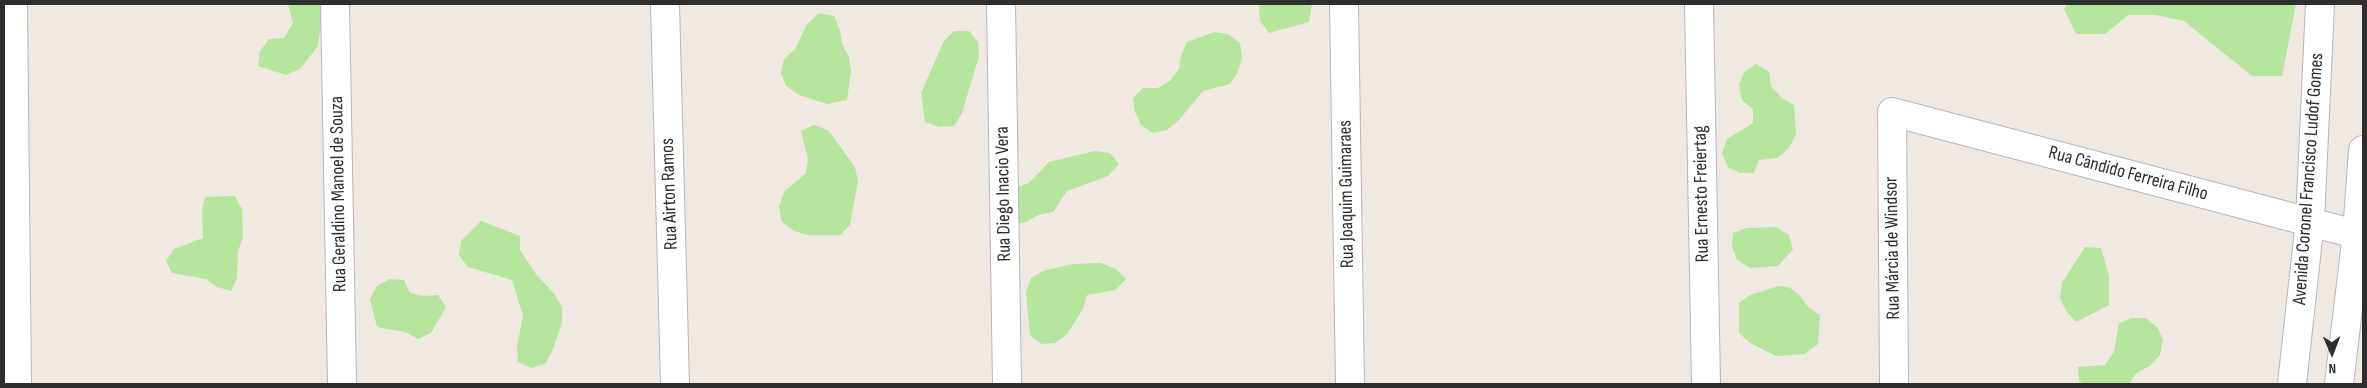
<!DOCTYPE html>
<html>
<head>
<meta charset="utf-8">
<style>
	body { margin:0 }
	#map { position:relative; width:2367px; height:388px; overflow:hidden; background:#efe9e1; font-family:"Sofia Sans Condensed",sans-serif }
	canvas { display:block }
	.frame { position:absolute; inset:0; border:5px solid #2e2e2e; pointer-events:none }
	.north { position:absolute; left:2307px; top:328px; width:50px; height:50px; -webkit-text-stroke:4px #fff; paint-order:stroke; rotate:179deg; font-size:14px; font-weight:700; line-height:20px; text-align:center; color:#2e2e2e }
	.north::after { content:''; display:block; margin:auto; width:18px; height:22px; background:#2e2e2e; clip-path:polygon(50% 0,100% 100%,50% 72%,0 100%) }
</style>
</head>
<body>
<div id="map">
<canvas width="2367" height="388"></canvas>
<div class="frame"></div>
<div class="north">N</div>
</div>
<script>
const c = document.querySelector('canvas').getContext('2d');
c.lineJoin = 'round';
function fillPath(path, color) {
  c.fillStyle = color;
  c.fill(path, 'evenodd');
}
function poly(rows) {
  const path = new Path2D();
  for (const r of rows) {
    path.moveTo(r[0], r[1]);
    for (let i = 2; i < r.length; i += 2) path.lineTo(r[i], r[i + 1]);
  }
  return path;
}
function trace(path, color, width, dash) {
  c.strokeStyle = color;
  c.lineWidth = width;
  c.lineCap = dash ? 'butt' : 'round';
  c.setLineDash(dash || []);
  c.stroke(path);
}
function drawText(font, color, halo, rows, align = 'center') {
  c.font = font + ' "Sofia Sans Condensed",sans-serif';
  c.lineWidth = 4.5;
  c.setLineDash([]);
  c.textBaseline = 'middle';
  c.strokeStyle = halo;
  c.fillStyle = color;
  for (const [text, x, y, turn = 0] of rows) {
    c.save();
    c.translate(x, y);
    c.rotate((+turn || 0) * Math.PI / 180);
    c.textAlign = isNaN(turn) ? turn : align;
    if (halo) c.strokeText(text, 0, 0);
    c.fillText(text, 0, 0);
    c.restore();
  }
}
const green = poly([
	[288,4,324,4,318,46,300,69,286,75,258,66,260,51,269,39,284,38,293,23],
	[1259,4,1312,4,1309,22,1269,33,1260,21],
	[2067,4,2296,4,2282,76,2252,76,2184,21,2156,15,2128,15,2105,34,2076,34,2064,9],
	[819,13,834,16,840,30,842,44,849,57,851,71,847,100,827,104,799,95,786,86,781,73,784,59,795,49,807,24],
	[954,31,969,31,978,42,979,56,962,113,954,126,939,127,925,122,921,93,944,41],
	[1214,32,1228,34,1240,43,1242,58,1238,72,1230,84,1203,91,1178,121,1167,130,1153,133,1141,125,1135,112,1133,98,1143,88,1158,88,1170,81,1179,69,1181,56,1187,42],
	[1756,64,1769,72,1771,86,1782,98,1794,105,1796,134,1789,148,1777,158,1759,160,1754,173,1740,173,1728,167,1722,153,1727,139,1753,123,1753,109,1742,100,1739,85,1744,72],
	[814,125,828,130,855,167,858,181,850,225,840,235,808,235,794,231,782,222,779,207,784,192,806,173,808,159,801,131],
	[1095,151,1110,153,1119,164,1108,176,1067,191,1053,212,1038,215,1026,222,1011,226,1015,188,1029,183,1049,162],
	[235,196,242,209,243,237,238,251,237,278,231,291,217,287,206,279,172,273,166,261,174,249,203,238,202,210,205,197],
	[481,221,520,236,520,250,536,274,555,295,562,307,562,323,552,352,545,364,531,368,518,362,517,347,523,316,512,280,468,267,459,255,461,241],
	[1776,227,1789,235,1793,249,1778,266,1750,268,1737,260,1732,246,1733,233,1747,228],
	[2085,247,2101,248,2109,276,2109,305,2076,322,2066,311,2060,298,2062,283],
	[1101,263,1116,269,1126,279,1115,290,1087,295,1083,309,1067,334,1055,343,1041,344,1030,335,1026,292,1031,278,1043,271,1072,264],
	[390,279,404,280,410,293,424,296,438,295,446,307,431,333,418,339,405,332,377,327,370,299,377,286],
	[1779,286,1789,287,1800,296,1808,307,1820,315,1818,344,1805,354,1776,356,1750,343,1739,333,1739,303,1750,295],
	[2132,318,2146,318,2158,328,2163,340,2160,355,2150,366,2136,373,2129,384,2084,384,2079,381,2078,367,2105,365,2114,352,2119,323]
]);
const minor = poly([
	[13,4,17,384],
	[335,4,342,384],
	[665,4,675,384],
	[1001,4,1007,384],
	[1344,4,1350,384],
	[1699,4,1706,384],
	[1894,384,1892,112,2363,236]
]);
const tertiary = poly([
	[2292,384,2310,221,2320,4],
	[2339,384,2357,234,2363,150]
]);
const streetNames = [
	["Rua Cândido Ferreira Filho",2128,174,15],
	["Avenida Coronel Francisco Ludof Gomes",2309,179,-86],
	["Rua Geraldino Manoel de Souza",339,194,-91],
	["Rua Airton Ramos",670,194,-92],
	["Rua Diego Inacio Vera",1004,194,-91],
	["Rua Joaquim Guimaraes",1347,194,-91],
	["Rua Ernesto Freiertag",1702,194,-91],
	["Rua Márcia de Windsor",1893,248,-91]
];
fillPath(green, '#b6e59e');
trace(minor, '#b4b7c1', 30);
trace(tertiary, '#b4b7c1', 30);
trace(minor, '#fff', 28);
trace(tertiary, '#fff', 28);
drawText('19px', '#2e2e2e', '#fff', streetNames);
</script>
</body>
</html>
